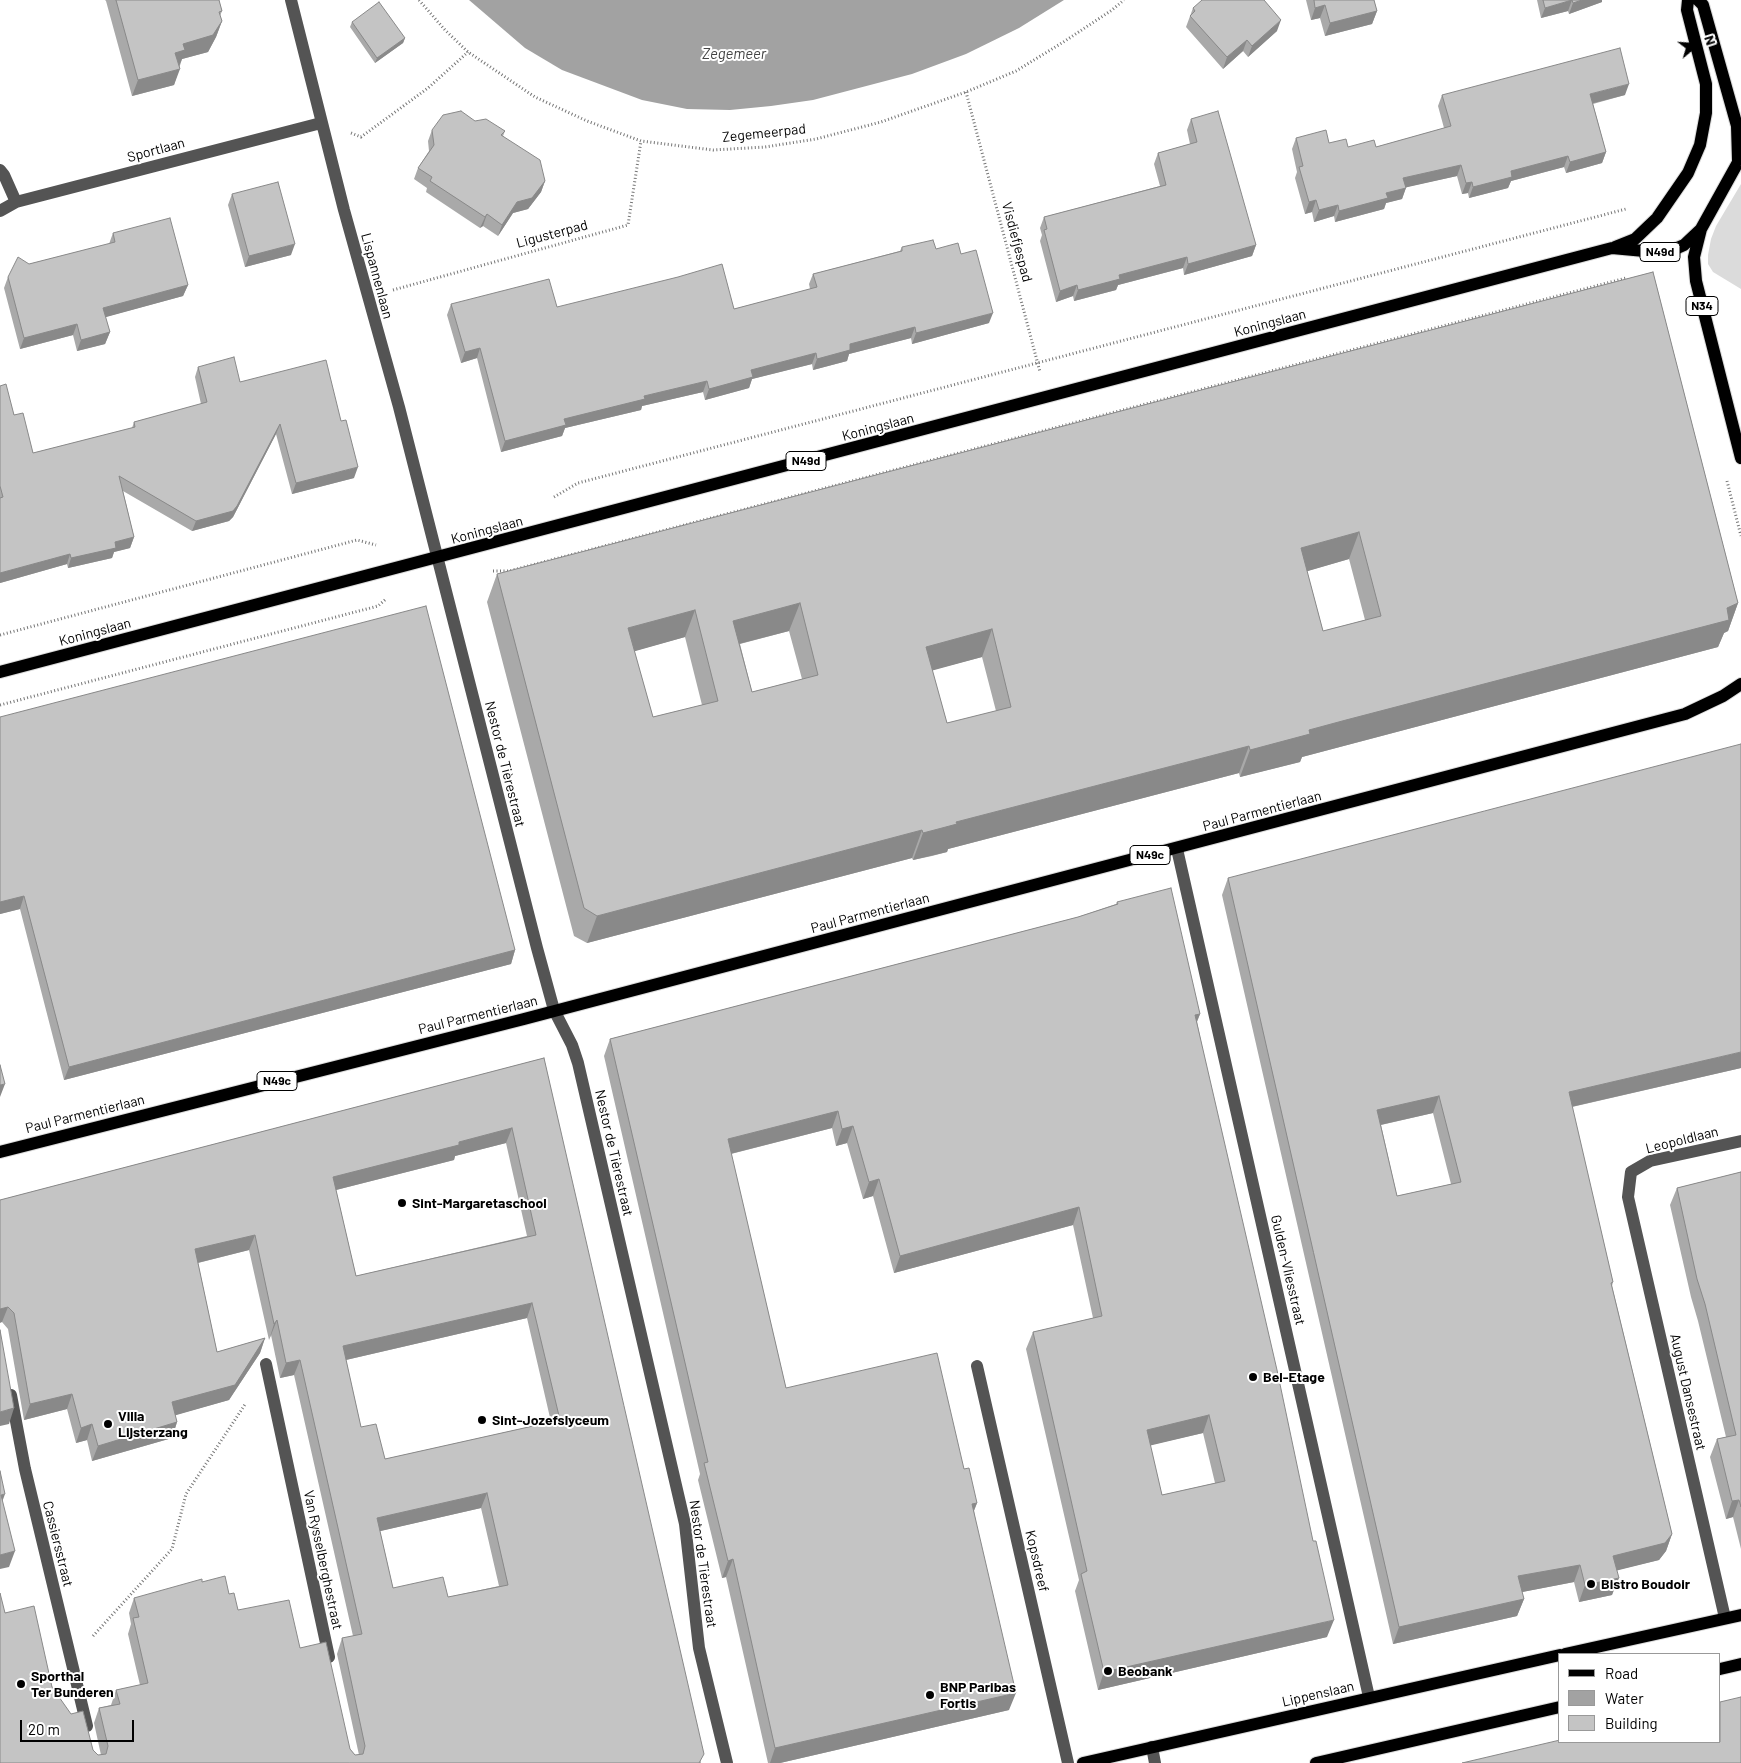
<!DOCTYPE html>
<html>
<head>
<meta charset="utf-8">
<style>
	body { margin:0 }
	#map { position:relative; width:1741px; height:1763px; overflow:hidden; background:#fff; font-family:Barlow,sans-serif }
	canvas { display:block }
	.legend { position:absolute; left:1558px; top:1653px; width:162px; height:90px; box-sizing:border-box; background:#fff; border:1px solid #999; margin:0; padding:6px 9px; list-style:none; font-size:15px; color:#000 }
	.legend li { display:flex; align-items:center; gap:10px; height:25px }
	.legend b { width:25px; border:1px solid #999 }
	.north { position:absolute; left:1671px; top:20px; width:50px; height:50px; -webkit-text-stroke:4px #fff; paint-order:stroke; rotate:72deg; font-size:14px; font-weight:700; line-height:20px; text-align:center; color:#000 }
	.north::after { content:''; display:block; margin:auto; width:18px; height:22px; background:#000; clip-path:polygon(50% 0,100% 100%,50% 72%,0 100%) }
	.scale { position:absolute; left:20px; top:1720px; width:114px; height:22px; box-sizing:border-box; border:2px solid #000; border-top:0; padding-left:6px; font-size:15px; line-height:18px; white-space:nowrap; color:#000; -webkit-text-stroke:4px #fff; paint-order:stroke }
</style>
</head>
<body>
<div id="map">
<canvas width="1741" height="1763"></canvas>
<ul class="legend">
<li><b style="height:6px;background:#000"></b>Road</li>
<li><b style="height:14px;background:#a2a2a2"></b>Water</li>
<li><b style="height:14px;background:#c4c4c4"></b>Building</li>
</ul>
<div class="north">N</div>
<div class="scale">20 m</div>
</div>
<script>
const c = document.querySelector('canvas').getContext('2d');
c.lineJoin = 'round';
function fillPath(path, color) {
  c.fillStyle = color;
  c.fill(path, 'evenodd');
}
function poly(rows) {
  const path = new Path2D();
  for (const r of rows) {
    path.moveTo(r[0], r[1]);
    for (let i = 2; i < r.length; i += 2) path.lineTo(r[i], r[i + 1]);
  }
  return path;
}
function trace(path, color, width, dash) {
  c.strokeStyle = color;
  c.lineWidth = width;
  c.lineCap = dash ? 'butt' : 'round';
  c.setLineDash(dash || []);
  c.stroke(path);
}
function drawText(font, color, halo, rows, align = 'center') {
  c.font = font + ' Barlow,sans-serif';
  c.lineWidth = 4;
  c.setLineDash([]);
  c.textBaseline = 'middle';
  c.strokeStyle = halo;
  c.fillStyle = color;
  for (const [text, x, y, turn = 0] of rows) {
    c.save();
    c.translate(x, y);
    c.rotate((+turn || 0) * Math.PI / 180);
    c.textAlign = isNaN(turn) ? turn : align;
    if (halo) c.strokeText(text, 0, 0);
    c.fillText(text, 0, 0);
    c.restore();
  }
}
const green = poly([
	[1741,184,1741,289,1713,272,1708,264,1708,255,1711,239,1716,226]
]);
const water = poly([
	[469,0,1064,0,1019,28,966,54,912,74,813,100,771,106,730,110,687,109,642,100,562,70,525,48]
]);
const path = poly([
	[419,0,445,30,468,52,535,97,587,121,641,141,713,150,765,147,816,139,881,122,966,92,1016,71,1065,41,1112,10,1124,0],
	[966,92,1040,372],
	[351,133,361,137,428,88,468,52],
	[393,290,628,225,641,141],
	[1727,481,1741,536],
	[554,497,578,483,1626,209],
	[493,571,509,571,1626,278],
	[0,635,357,540,376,545],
	[0,705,378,606,386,599],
	[93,1636,172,1549,186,1494,246,1403]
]);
const minor = poly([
	[291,0,344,210,399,407,537,948,554,1010,572,1045,578,1063,685,1524,699,1648,727,1763],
	[0,170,4,175,16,202],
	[0,211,16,202,321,123],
	[1177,849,1369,1697],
	[266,1364,329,1657],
	[977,1366,1068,1763],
	[11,1395,25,1469,87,1726],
	[1725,1618,1628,1197,1631,1172,1650,1161,1741,1141],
	[1152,1747,1155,1763]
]);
const major = poly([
	[1698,0,1703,5,1737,126,1738,160],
	[1741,157,1701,229,1694,257,1696,281,1741,458],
	[1615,247,1635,239,1657,218,1688,173,1700,145,1706,113,1706,84,1687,10,1688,0],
	[0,672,1612,248,1666,253,1684,245,1701,229],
	[0,1152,524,1019,1685,714,1723,696,1741,684],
	[1565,1654,1741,1615],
	[1720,1669,1741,1664],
	[1083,1763,1560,1655],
	[1316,1763,1560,1707]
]);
const wall = poly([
	[105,0,219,0,222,11,220,16,222,21,216,37,208,52,182,59,174,85,132,96,106,1],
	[1306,0,1374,0,1377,11,1372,24,1325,36,1320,18,1311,20],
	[1537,0,1602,0,1602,2,1569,14,1568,11,1541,18],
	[1193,8,1277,31,1248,57,1243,51,1223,69,1186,27],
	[352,22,405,38,403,43,375,63,350,27],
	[1442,95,1625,95,1593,104,1606,152,1602,163,1566,173,1564,167,1511,181,1508,188,1469,198,1468,193,1462,194,1457,176,1406,187,1402,199,1386,203,1384,209,1335,222,1334,216,1314,222,1312,212,1305,214,1295,178,1297,172,1292,149,1296,138,1348,147,1376,147,1444,128,1438,106],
	[1191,119,1256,245,1252,256,1184,275,1183,268,1118,285,1116,290,1074,301,1073,296,1056,302,1040,241,1042,235,1040,228,1044,217,1160,186,1154,164,1158,153,1190,144,1187,130],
	[475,121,505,131,503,136,545,181,541,192,528,209,513,213,498,236,483,226,480,228,426,192,427,188,414,179,418,168,429,151,428,141,432,130],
	[232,194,291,255,245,267,228,205],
	[113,233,188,285,183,296,105,317,110,332,105,344,77,351,73,335,20,349,4,288,8,277,29,264,109,244],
	[902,247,936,249,961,254,989,323,912,344,911,338,849,354,847,361,813,370,812,364,752,379,749,388,705,400,703,392,642,406,641,410,565,428,562,436,501,452,477,358,461,363,447,315,451,304,557,307,734,309,810,289,809,284,813,274,900,251],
	[1653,272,1738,603,1728,631,1724,633,1718,647,1336,748,1302,757,1300,762,1240,777,1239,773,948,849,947,852,932,856,913,860,912,858,587,943,574,936,487,602,497,574],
	[1349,559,1365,620,1323,631,1307,571],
	[789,631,802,679,752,692,740,644],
	[685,637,702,705,653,717,634,651],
	[982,657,996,711,947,723,932,670],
	[198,367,240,382,354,478,292,494,276,434,233,517,229,521,192,531,123,491,134,537,130,548,114,552,112,558,68,568,67,564,0,583,0,386,33,453,132,428,134,422,201,404,195,377],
	[0,717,515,950,511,964,64,1080,20,909,0,914],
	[1228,878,1741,1068,1572,1107,1613,1282,1612,1286,1672,1534,1666,1551,1659,1560,1617,1570,1612,1595,1579,1602,1574,1582,1522,1592,1524,1599,1517,1616,1393,1644,1222,895],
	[1433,1113,1451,1184,1397,1196,1381,1125],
	[1117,902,1200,1014,1197,1022,1327,1637,1098,1690,1075,1591,1079,1580,1026,1349,1033,1332,1093,1318,1073,1225,894,1273,873,1196,863,1199,847,1143,836,1146,832,1128,731,1154,786,1388,964,1469,977,1503,974,1511,1009,1710,780,1763,768,1763,726,1577,722,1578,698,1480,700,1474,604,1056,610,1039,1078,917,1116,904],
	[1203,1433,1215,1483,1162,1495,1150,1445],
	[544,1058,701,1763,0,1763,5,1613,93,1750,98,1755,101,1755,94,1723,99,1708,111,1705,116,1690,140,1685,128,1634,131,1624,129,1613,134,1598,202,1582,229,1594,238,1610,300,1648,350,1749,355,1755,359,1755,337,1654,342,1638,353,1636,294,1375,280,1378,271,1335,269,1340,249,1250,198,1263,217,1352,265,1338,260,1353,229,1400,175,1415,177,1422,172,1438,92,1461,87,1440,76,1443,67,1409,24,1420,8,1329,2,1322,0,1200],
	[506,1143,527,1236,356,1276,336,1190,454,1160,455,1156],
	[527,1318,551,1422,385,1459,361,1427,346,1360],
	[481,1508,499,1586,448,1597,393,1588,380,1531],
	[1741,1172,1741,1549,1733,1517,1726,1519,1710,1457,1717,1439,1726,1437,1698,1321,1691,1297,1670,1205,1677,1188]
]);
const shadedWall = poly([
	[1572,0,1568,11,1541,18,1545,8],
	[1582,0,1602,0,1602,2,1569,14,1573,3],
	[1325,5,1320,18,1311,20,1315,8],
	[1377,11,1372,24,1325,36,1330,23],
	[1281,20,1277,31,1248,57,1252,46],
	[222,21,216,37,208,52,182,59,179,66,175,53,183,44],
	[405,38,403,43,375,63,377,58],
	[1247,40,1243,51,1223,69,1227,57],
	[180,69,174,85,132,96,138,80],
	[1629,84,1625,95,1586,105,1590,94],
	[1606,152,1602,163,1566,173,1570,162],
	[1568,156,1564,167,1511,181,1508,188,1469,198,1473,187,1511,171],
	[1461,165,1457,176,1399,189,1403,178],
	[545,181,541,192,528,209,513,213,498,236,502,225,517,202],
	[1472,182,1468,193,1462,194,1466,183],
	[1406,188,1402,199,1386,203,1384,209,1335,222,1339,211,1386,193],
	[1316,200,1312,212,1305,214,1309,202],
	[1338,205,1334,216,1314,222,1319,210],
	[487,214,483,226,480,228,485,217],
	[295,244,291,255,245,267,249,256],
	[1256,245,1252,256,1184,275,1188,264],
	[1187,257,1183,268,1118,285,1116,290,1074,301,1078,290,1119,275],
	[188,285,183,296,99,319,103,308],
	[1077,285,1073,296,1056,302,1060,291],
	[993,313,989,323,912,344,916,333],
	[77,324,73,335,20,349,24,338],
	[915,327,911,338,849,354,847,361,813,370,817,359,850,344],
	[110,332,105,344,77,351,81,340],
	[480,348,477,358,461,363,465,352],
	[816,353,812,364,752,379,749,388,705,400,709,389,751,370],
	[707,381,703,392,642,406,641,410,565,428,562,436,501,452,505,441,564,419,644,396],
	[280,424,276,434,233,517,229,521,192,531,196,521],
	[358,467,354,478,292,494,296,483],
	[1359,532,1349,559,1291,576,1301,548],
	[134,537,130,548,114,552,112,558,68,568,71,558,115,542],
	[70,554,67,564,0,583,0,573],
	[800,603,789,631,723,648,733,621],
	[1738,603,1728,631,1724,633,1718,647,1336,748,1302,757,1300,762,1240,777,1250,750,1309,730,1727,608],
	[695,610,685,637,618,656,628,628],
	[992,629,982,657,916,675,926,647],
	[1249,746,1239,773,948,849,947,852,913,860,923,833,956,822],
	[922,830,912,858,587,943,597,916],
	[24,896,20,909,0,914,0,902],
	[515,950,511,964,64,1080,69,1067],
	[1200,1014,1193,1031,1195,1015],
	[1741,1052,1741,1068,1562,1109,1569,1092],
	[5,1084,0,1097,0,1085],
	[1439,1096,1433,1113,1371,1127,1377,1110],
	[838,1111,832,1128,722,1156,728,1139],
	[853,1126,847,1143,836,1146,842,1129],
	[512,1128,506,1143,455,1156,454,1160,328,1192,333,1177,459,1142],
	[879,1179,873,1196,863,1199,869,1182],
	[1079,1207,1073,1225,894,1273,900,1256],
	[255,1235,249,1250,189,1265,195,1249],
	[532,1303,527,1318,337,1362,343,1346],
	[8,1307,2,1322,0,1323,0,1309],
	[277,1320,269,1340,274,1324],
	[265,1338,260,1353,229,1400,166,1418,172,1402],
	[300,1360,294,1375,280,1378,286,1363],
	[72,1394,67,1409,24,1420,30,1404],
	[14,1408,9,1424,0,1426,0,1412],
	[1209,1415,1203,1433,1140,1448,1147,1430],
	[177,1422,172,1438,92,1461,98,1446],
	[92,1424,87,1440,76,1443,81,1428],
	[487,1493,481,1508,372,1533,377,1518],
	[5,1494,0,1508,1,1495],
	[1739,1500,1733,1517,1726,1519,1732,1501],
	[977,1503,970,1520,972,1504],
	[1672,1534,1666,1551,1659,1560,1607,1573,1613,1556],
	[15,1551,9,1567,0,1569,0,1555],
	[733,1559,726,1577,722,1578,728,1561],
	[1580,1565,1574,1582,1512,1594,1518,1576],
	[1619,1578,1612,1595,1579,1602,1585,1585],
	[1524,1599,1517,1616,1393,1644,1399,1627],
	[1334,1620,1327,1637,1098,1690,1104,1672],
	[1016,1693,1009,1710,780,1763,770,1763,775,1748]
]);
const building = poly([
	[116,0,219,0,222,11,219,12,222,21,213,35,183,44,185,50,175,53,180,69,138,80,116,0],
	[1202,0,1264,0,1281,20,1252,46,1247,40,1227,57,1190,16,1195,11,1193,8,1202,0],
	[1314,0,1374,0,1377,11,1330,23,1325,5,1315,8,1314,0],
	[1543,0,1582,0,1573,3,1572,0,1545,8,1543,0],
	[379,2,405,38,377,58,352,22,379,2],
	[1620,48,1629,84,1590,94,1606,152,1570,162,1568,156,1511,171,1512,177,1473,187,1472,182,1466,183,1461,165,1403,178,1406,188,1386,193,1388,198,1339,211,1338,205,1319,210,1316,200,1309,202,1299,167,1303,166,1296,138,1326,130,1329,143,1346,139,1348,147,1374,140,1376,147,1451,126,1442,95,1620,48],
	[461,111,475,121,486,119,505,131,501,135,540,160,545,181,532,198,517,202,502,225,487,214,485,217,430,181,432,177,418,168,434,145,432,130,443,115,461,111],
	[1218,111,1256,245,1188,264,1187,257,1119,275,1120,279,1078,290,1077,285,1060,291,1044,230,1047,229,1044,217,1166,185,1158,153,1197,142,1191,119,1218,111],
	[278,182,295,244,249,256,232,194,278,182],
	[170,218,188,285,103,308,110,332,81,340,77,324,24,338,8,277,18,257,29,264,115,242,113,233,170,218],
	[933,240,936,249,958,243,961,254,976,250,993,313,916,333,915,327,850,344,850,350,817,359,816,353,751,370,753,377,709,389,707,381,644,396,645,399,564,419,566,425,505,441,480,348,465,352,451,304,549,279,557,307,678,277,722,264,734,309,817,287,813,274,902,251,902,247,933,240],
	[1653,272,1738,603,1727,608,1729,620,1346,720,1309,730,1310,734,1250,750,1249,746,956,822,957,824,942,828,923,833,922,830,597,916,584,908,497,574,1653,272],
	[1359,532,1381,616,1323,631,1301,548,1359,532],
	[800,603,818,675,752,692,733,621,800,603],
	[695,610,718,701,653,717,628,628,695,610],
	[992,629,1011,707,947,723,926,647,992,629],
	[234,357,240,382,326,360,341,421,346,420,358,467,296,483,280,424,237,506,233,511,196,521,119,476,134,537,115,542,116,548,71,558,70,554,0,573,0,498,3,497,0,486,0,386,6,384,14,415,23,413,33,453,135,427,134,422,207,402,198,367,234,357],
	[426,606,515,950,69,1067,24,896,0,902,0,717,426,606],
	[1741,744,1741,1052,1569,1092,1613,1282,1611,1283,1672,1534,1665,1543,1613,1556,1619,1578,1585,1585,1580,1565,1518,1576,1524,1599,1399,1627,1228,878,1741,744],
	[1439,1096,1461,1182,1397,1196,1377,1110,1439,1096],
	[1171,888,1200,1014,1195,1015,1277,1370,1313,1541,1316,1541,1334,1620,1104,1672,1081,1574,1087,1571,1033,1332,1102,1316,1079,1207,900,1256,879,1179,869,1182,853,1126,842,1129,838,1111,728,1139,786,1388,937,1353,964,1469,969,1468,977,1503,972,1504,1016,1693,775,1748,733,1559,728,1561,704,1463,708,1462,610,1039,1078,917,1118,904,1117,902,1171,888],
	[1209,1415,1225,1481,1162,1495,1147,1430,1209,1415],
	[544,1058,704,1754,699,1763,0,1763,0,1593,5,1613,34,1606,52,1687,71,1714,83,1711,93,1750,98,1755,106,1754,108,1746,99,1708,120,1704,116,1690,148,1683,133,1618,139,1617,134,1598,202,1579,202,1582,225,1576,229,1594,234,1593,238,1610,289,1600,300,1648,326,1642,350,1749,355,1755,363,1754,365,1746,342,1638,362,1634,300,1360,286,1363,277,1320,274,1324,255,1235,195,1249,217,1352,265,1338,235,1385,172,1402,177,1422,98,1446,92,1424,81,1428,72,1394,30,1404,14,1313,8,1307,0,1309,0,1200,544,1058],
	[512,1128,536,1235,356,1276,333,1177,459,1145,459,1142,512,1128],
	[532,1303,560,1420,385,1459,376,1424,361,1427,343,1346,532,1303],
	[487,1493,508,1585,448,1597,443,1577,393,1588,377,1518,487,1493],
	[0,1065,5,1084,0,1085,0,1065],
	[1741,1172,1741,1507,1739,1500,1732,1501,1717,1439,1736,1435,1705,1304,1697,1279,1677,1188,1741,1172],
	[0,1330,14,1408,0,1412,0,1330],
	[0,1471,5,1494,1,1495,15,1551,0,1555,0,1471],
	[1741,1697,1741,1763,1462,1763,1560,1740,1560,1742,1720,1742,1720,1702,1741,1697]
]);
const markers = [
	[402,1203,5,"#000"],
	[1253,1377,5,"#000"],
	[482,1420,5,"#000"],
	[108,1424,5,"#000"],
	[1591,1584,5,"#000"],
	[1108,1671,5,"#000"],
	[21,1684,5,"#000"],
	[930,1695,5,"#000"]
];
const shields = [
	[1660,252,40],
	[1702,306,32],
	[806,461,40],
	[1150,855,40],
	[277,1081,40]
];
const shieldNames = [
	["N49d",1660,252],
	["N34",1702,306],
	["N49d",806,461],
	["N49c",1150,855],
	["N49c",277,1081]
];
const streetNames = [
	["Zegemeerpad",764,133,-6],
	["Sportlaan",156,150,-15],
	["Ligusterpad",552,234,-15],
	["Visdiefjespad",1017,242,75],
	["Lispannenlaan",377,276,75],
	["Koningslaan",1270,323,-15],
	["Koningslaan",878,427,-15],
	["Koningslaan",487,530,-15],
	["Koningslaan",95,632,-15],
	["Nestor de Tièrestraat",505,764,76],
	["Paul Parmentierlaan",1262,811,-15],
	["Paul Parmentierlaan",870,913,-15],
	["Paul Parmentierlaan",478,1015,-14],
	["Paul Parmentierlaan",85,1114,-14],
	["Leopoldlaan",1682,1140,-14],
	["Nestor de Tièrestraat",614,1153,77],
	["Gulden-Vliesstraat",1288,1270,77],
	["August Dansestraat",1688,1392,77],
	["Cassiersstraat",58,1544,76],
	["Van Rysselberghestraat",323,1560,78],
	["Kopsdreef",1037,1561,77],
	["Nestor de Tièrestraat",703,1564,82],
	["Lippenslaan",1318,1694,-13]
];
const poiNames = [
	["Sint-Margaretaschool",412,1203],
	["Bel-Etage",1263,1377],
	["Villa",118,1416],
	["Lijsterzang",118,1432],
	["Sint-Jozefslyceum",492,1420],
	["Bistro Boudoir",1601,1584],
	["Beobank",1118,1671],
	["Sporthal",31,1676],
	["Ter Bunderen",31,1692],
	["BNP Paribas",940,1687],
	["Fortis",940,1703]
];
const waterNames = [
	["Zegemeer",734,54]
];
fillPath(green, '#dbdbdb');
fillPath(water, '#a2a2a2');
trace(major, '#dbdbdb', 14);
trace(path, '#767676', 3, [1, 2.5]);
trace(minor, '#545454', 12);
trace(major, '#000', 12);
fillPath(wall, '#a9a9a9');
fillPath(shadedWall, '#898989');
fillPath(building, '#c4c4c4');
trace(building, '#898989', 1);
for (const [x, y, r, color] of markers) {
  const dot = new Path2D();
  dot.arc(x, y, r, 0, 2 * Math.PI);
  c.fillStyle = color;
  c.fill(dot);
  trace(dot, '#fff', 2);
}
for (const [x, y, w] of shields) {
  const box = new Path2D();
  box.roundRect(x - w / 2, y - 9.5, w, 19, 4);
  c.fillStyle = '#fff';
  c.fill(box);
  trace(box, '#000', 1);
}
drawText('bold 12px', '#000', null, shieldNames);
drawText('14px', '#000', '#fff', streetNames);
drawText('bold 14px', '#000', '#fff', poiNames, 'left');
drawText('italic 15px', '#434343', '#fff', waterNames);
</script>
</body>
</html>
